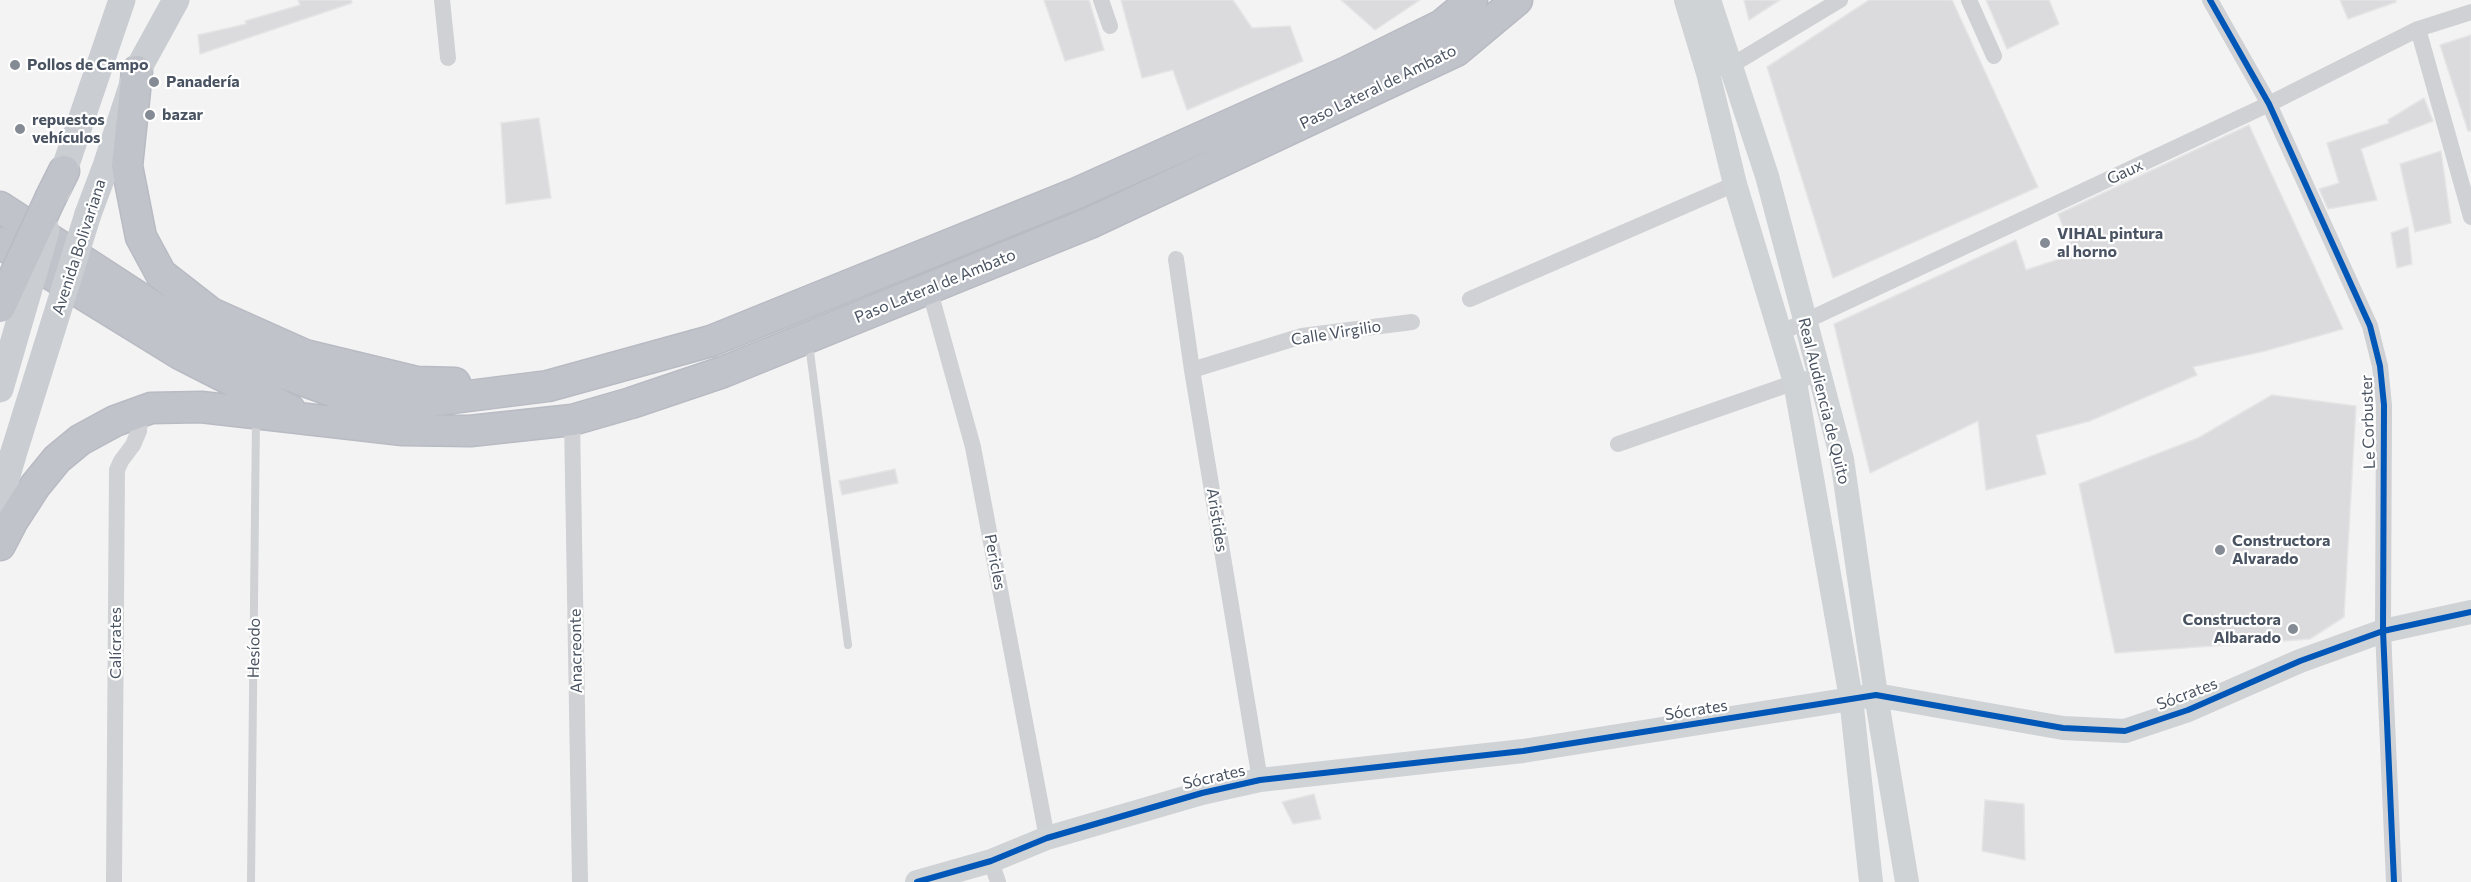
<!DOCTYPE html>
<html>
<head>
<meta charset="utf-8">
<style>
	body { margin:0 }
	canvas { display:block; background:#f4f3f3 }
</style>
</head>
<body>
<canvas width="2471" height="882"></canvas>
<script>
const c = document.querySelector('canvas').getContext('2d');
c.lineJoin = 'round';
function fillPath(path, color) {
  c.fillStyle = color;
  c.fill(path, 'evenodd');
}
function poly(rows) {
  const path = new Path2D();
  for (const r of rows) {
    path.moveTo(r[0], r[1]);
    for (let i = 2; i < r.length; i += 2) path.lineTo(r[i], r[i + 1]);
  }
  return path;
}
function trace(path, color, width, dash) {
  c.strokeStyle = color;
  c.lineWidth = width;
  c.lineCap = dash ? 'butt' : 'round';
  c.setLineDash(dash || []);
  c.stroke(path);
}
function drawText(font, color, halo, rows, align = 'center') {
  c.font = font + ' Commissioner,sans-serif';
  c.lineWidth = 4.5;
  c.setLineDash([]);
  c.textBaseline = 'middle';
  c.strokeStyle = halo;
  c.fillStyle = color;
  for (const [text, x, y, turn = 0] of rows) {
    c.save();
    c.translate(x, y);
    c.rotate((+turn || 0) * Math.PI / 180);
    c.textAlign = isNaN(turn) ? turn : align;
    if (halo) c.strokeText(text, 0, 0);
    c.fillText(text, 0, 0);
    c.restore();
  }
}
const building = poly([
	[298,0,351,0,352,3,200,54,198,35,246,24,245,21,300,5,298,0],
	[1044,0,1089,0,1104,50,1065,61,1044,0],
	[1121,0,1233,0,1252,28,1290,26,1303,61,1187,110,1173,70,1142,78,1121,0],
	[1341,0,1420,0,1375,30,1341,0],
	[1744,0,1780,0,1749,20,1744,0],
	[1869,0,1952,0,2038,187,1833,278,1767,67,1869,0],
	[1986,0,2049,0,2059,24,2007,49,1986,0],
	[2340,0,2396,0,2396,2,2348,19,2340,0],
	[2471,35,2471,131,2468,131,2440,45,2471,35],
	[2424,98,2433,121,2361,149,2377,200,2328,209,2319,189,2339,183,2327,143,2389,123,2388,120,2424,98],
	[539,118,551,198,506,204,501,123,539,118],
	[2249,125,2343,329,2265,351,2193,367,2197,375,2090,421,2036,435,2046,474,1986,490,1978,421,1870,473,1834,324,2016,240,2026,270,2074,254,2058,214,2249,125],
	[2441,151,2451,223,2415,232,2400,164,2441,151],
	[2408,227,2412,264,2397,268,2391,233,2408,227],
	[2272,395,2356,406,2344,617,2310,639,2115,653,2079,484,2198,438,2272,395],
	[895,469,898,483,842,495,839,481,895,469],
	[1314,794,1321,819,1293,824,1282,802,1314,794],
	[1985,800,2024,804,2025,860,1982,851,1985,800]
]);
const lane = poly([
	[809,344,848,645],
	[251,882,256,417]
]);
const street = poly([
	[442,0,448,58],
	[1101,0,1110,26],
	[1969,0,1994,56],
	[2210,0,2269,104,2370,326,2380,366,2384,405,2383,631,2394,882],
	[2418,29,2471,217],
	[1723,68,1732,65,1840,0],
	[1176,259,1192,370,1260,780],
	[929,288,973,447,1047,838],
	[1470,299,1735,184],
	[1780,333,2269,104,2418,29,2471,12],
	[1192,370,1302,336,1412,322],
	[572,420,580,882],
	[1618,444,1804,379],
	[991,861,998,882],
	[114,882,117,470,121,461,133,445,139,431,141,411]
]);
const secondary = poly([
	[1686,0,1708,73,1735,184,1795,382,1851,698,1871,882],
	[1709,0,1767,176,1842,459,1876,695,1907,882],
	[917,882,991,861,1047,838,1202,793,1260,780,1523,751,1876,695,2063,728,2125,731,2188,710,2300,661,2383,631,2471,612]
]);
const primary = poly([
	[57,191,122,0],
	[88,214,106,166,137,71,176,0],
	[0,500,12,458]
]);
const highway = poly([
	[137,71,127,166,141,237,161,274,211,313,305,355,417,382,455,383],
	[51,197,64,171],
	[0,207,206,341,255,363,343,395,386,402,421,402,548,386,711,341,1077,193,1347,72,1442,25,1472,0],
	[0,243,180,354,290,410],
	[0,545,13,520,35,486,57,459,80,440,115,421,151,408,201,407,403,430,470,431,572,420,631,403,723,372,1090,223,1456,51,1517,0]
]);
const primaryBridge = poly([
	[0,389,46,230],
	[12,458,88,214]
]);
const highwayBridge = poly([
	[0,307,51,197]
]);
const cycleway = poly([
	[2210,0,2269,104,2370,326,2380,366,2384,405,2383,631,2394,882],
	[917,882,991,861,1047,838,1202,793,1260,780,1523,751,1876,695,2063,728,2125,731,2188,710,2300,661,2383,631,2471,612]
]);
const markers = [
	[15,65,6,"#858b94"],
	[154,82,6,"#858b94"],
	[150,115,6,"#858b94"],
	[20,129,6,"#858b94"],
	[2045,243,6,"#858b94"],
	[2220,550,6,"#858b94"],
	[2293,629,6,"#858b94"]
];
const poiNames = [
	["Pollos de Campo",27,65],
	["Panadería",166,82],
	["bazar",162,115],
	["repuestos",32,120],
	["vehículos",32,138],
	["VIHAL pintura",2057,234],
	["al horno",2057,252],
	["Constructora",2232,541],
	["Alvarado",2232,559],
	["Constructora",2281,620,"right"],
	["Albarado",2281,638,"right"]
];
const streetNames = [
	["Paso Lateral de Ambato",1378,87,-26],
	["Gaux",2125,172,-25],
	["Avenida Bolivariana",79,247,-72],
	["Paso Lateral de Ambato",935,286,-22],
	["Calle Virgilio",1336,333,-9],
	["Real Audiencia de Quito",1824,401,76],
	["Le Corbuster",2368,422,-92],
	["Aristides",1217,520,81],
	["Pericles",995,562,79],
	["Calícrates",116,643,-90],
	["Hesíodo",254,648,-89],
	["Anacreonte",576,651,-91],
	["Sócrates",2187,694,-21],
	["Sócrates",1696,710,-9],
	["Sócrates",1214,777,-13]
];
fillPath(building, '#dbdbdd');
trace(building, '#e5e5e6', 1.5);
trace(highway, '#b8bbc3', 33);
trace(lane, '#cfd1d4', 8);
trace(street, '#cfd1d4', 16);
trace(secondary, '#d0d3d6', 24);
trace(primary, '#caced2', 27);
trace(highway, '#c0c3c9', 30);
trace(highwayBridge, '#b8bbc3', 33, []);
trace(primaryBridge, '#caced2', 27);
trace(highwayBridge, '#c0c3c9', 30);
trace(cycleway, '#0057b8', 6);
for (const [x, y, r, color] of markers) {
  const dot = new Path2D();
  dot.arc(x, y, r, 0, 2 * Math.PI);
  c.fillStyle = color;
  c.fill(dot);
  trace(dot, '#fff', 2);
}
drawText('bold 16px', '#495361', '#fff', poiNames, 'left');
drawText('16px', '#495361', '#fff', streetNames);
</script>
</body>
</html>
